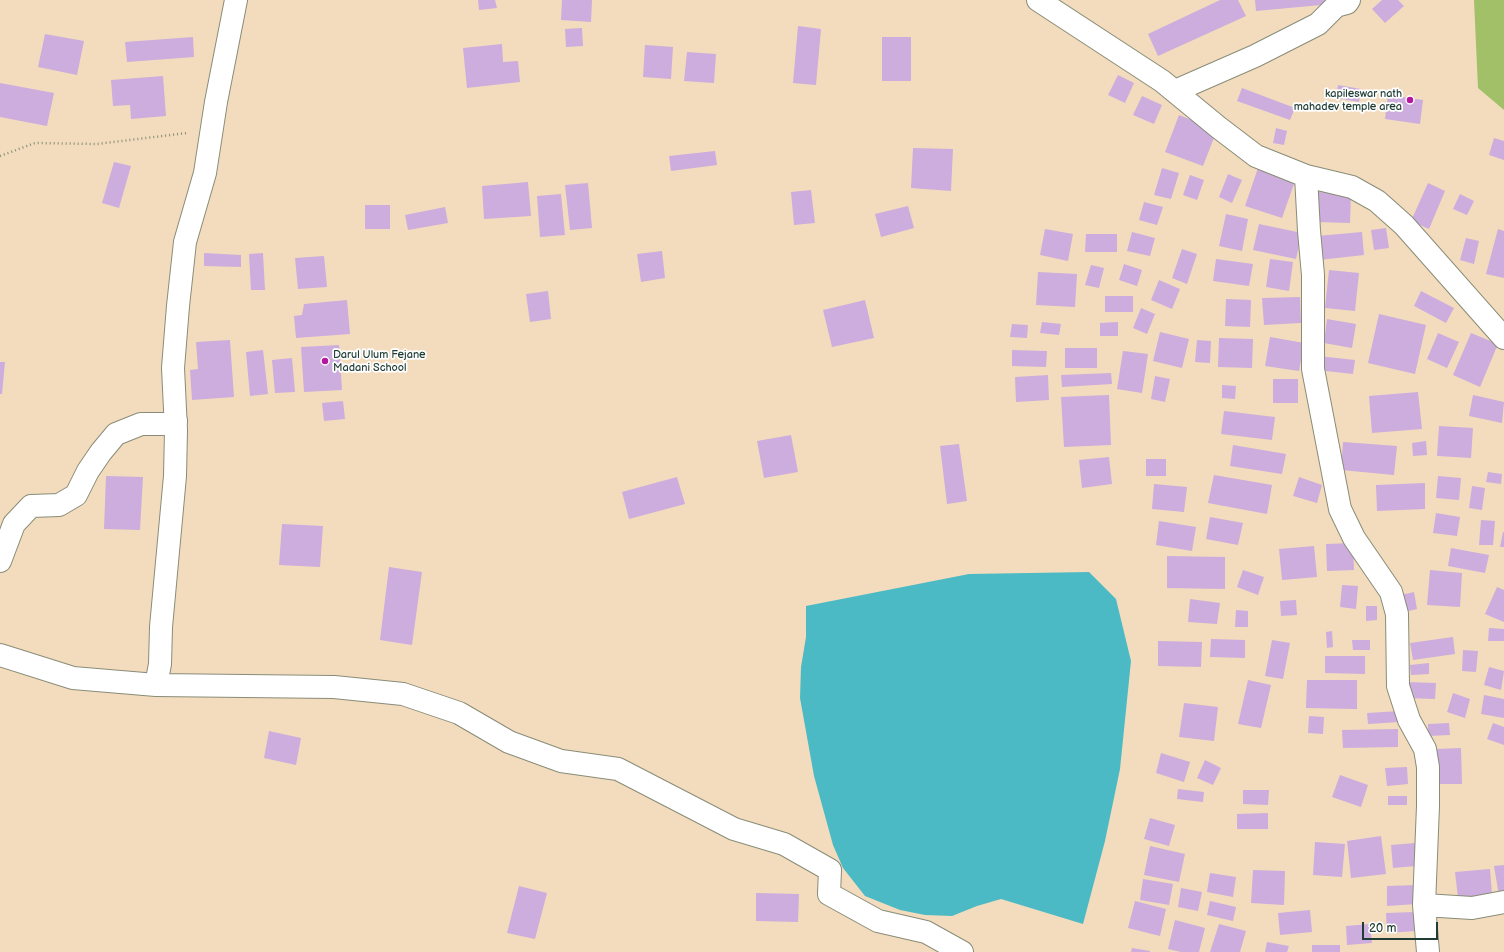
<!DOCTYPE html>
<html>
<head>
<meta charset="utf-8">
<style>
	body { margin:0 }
	#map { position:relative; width:1504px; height:952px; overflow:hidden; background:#f3dcbd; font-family:"Balsamiq Sans",sans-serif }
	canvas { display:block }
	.scale { position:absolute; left:1362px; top:922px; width:76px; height:18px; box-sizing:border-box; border:2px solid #1f3d34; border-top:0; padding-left:5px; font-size:12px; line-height:14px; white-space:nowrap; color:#1f3d34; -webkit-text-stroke:3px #fff; paint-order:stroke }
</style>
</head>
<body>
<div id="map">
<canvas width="1504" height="952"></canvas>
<div class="scale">20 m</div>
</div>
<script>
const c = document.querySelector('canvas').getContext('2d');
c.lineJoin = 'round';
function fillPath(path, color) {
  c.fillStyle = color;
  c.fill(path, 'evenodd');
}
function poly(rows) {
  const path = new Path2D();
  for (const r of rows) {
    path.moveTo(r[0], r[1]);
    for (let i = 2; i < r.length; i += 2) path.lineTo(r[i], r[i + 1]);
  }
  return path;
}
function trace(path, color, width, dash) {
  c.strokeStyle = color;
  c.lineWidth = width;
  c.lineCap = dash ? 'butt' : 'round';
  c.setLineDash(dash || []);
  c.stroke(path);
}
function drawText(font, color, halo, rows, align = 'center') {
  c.font = font + ' "Balsamiq Sans",sans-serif';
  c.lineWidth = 3.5;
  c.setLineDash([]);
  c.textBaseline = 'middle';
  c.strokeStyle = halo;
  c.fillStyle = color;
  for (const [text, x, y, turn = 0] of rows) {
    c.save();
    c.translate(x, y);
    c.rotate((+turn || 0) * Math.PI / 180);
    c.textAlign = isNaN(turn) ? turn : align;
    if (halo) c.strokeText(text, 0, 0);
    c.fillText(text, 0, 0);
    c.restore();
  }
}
const green = poly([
	[1474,0,1504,0,1504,110,1478,88]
]);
const water = poly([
	[1089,572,1116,599,1131,661,1120,769,1105,841,1083,924,1001,899,977,906,952,916,925,915,900,910,865,896,843,868,833,845,814,776,800,698,801,667,806,637,806,606,969,574]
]);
const building = poly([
	[478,0,495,0,497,8,479,10],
	[562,0,592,0,591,22,561,20],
	[1220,0,1238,0,1246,16,1158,56,1148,34],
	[1255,0,1343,0,1343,3,1256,11],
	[1382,0,1398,0,1404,6,1385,23,1372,9],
	[798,26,821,29,816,85,793,83],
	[582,28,583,46,566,47,565,29],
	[45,34,84,41,77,75,38,67],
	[193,37,194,57,127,62,125,42],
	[882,37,911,37,911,81,882,81],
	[502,44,503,62,518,61,520,82,467,88,463,48],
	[645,45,673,47,671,79,643,77],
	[687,52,716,54,714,83,684,81],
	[1118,75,1134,83,1125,103,1108,95],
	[163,76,166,116,131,119,130,105,113,106,111,80],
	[0,83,54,93,47,126,0,117],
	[1338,85,1361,89,1359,102,1336,98],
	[1242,88,1295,108,1290,120,1237,101],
	[1388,95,1423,100,1420,124,1385,119],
	[1142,96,1162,105,1154,124,1133,115],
	[1179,115,1217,130,1203,166,1165,152],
	[1276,128,1287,131,1284,145,1273,143],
	[1494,138,1504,141,1504,160,1489,155],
	[913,148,953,149,951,191,911,188],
	[715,151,717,165,671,171,669,156],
	[114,162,131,166,119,208,102,203],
	[1162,168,1179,173,1171,199,1154,195],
	[1258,168,1295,181,1282,218,1245,206],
	[1228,174,1242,180,1232,203,1219,197],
	[1190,175,1204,180,1197,200,1183,195],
	[528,182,531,216,484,219,482,186],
	[588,183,592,228,570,230,565,185],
	[1428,183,1445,191,1429,229,1411,221],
	[811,190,815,223,794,225,791,192],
	[1319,192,1351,193,1350,223,1318,222],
	[561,194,565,235,540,237,537,196],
	[1460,194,1474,201,1467,215,1453,209],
	[1144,202,1163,207,1157,225,1139,220],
	[365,205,390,205,390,229,365,229],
	[908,206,914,228,881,237,875,214],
	[445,207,448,223,408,230,405,215],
	[1226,214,1248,219,1242,251,1219,246],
	[1259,224,1302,233,1296,259,1253,250],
	[1386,228,1389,248,1374,250,1371,230],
	[1045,229,1073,234,1068,261,1040,255],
	[1498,229,1504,231,1504,278,1486,274],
	[1132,232,1155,238,1150,256,1127,251],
	[1362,232,1364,255,1319,260,1317,236],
	[1086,234,1117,234,1117,252,1085,252],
	[1466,238,1479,241,1474,264,1460,260],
	[1182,249,1197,254,1187,284,1172,278],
	[662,251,665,278,641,282,637,254],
	[204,253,241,255,241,267,204,266],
	[263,253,265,290,251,290,249,254],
	[324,256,327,287,298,289,295,258],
	[1216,259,1253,264,1249,286,1213,281],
	[1270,259,1293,262,1289,291,1266,287],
	[1124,264,1142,270,1137,286,1119,280],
	[1091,265,1104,268,1099,288,1085,285],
	[1329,270,1359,273,1355,311,1325,308],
	[1038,272,1077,274,1075,307,1036,305],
	[1159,280,1180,289,1172,309,1151,300],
	[548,291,551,319,530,322,526,294],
	[1421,291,1454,308,1446,323,1414,306],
	[1105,296,1133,296,1133,312,1105,312],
	[1300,297,1301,323,1264,325,1262,298],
	[1226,299,1251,300,1250,327,1225,326],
	[347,300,350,334,296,338,294,316,302,315,304,304],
	[865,300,874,338,832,347,823,310],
	[1141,308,1155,314,1147,334,1133,328],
	[1379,314,1426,325,1415,374,1368,363],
	[1327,319,1356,324,1352,348,1324,343],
	[1042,322,1061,324,1059,335,1040,333],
	[1118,322,1118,336,1100,336,1100,323],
	[1012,324,1028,325,1027,338,1010,337],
	[1160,332,1189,339,1182,368,1153,361],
	[1438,333,1459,342,1447,368,1427,359],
	[1471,333,1498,344,1480,387,1453,375],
	[1270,337,1304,343,1299,371,1265,366],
	[1219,338,1253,339,1252,368,1218,367],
	[230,340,234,397,192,400,190,370,198,369,196,342],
	[1197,340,1211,341,1210,363,1195,362],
	[339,345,342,390,304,392,301,347],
	[1065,348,1097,348,1097,368,1065,368],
	[263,350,268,394,250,396,246,352],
	[1012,350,1047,351,1046,367,1012,366],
	[1123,351,1148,354,1142,393,1117,389],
	[1318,356,1355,360,1353,374,1317,370],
	[292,358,295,392,275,393,272,360],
	[0,362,5,362,2,394,0,394],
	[1111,373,1112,384,1062,387,1061,375],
	[1048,375,1049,400,1016,402,1015,377],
	[1155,376,1170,379,1165,402,1151,399],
	[1273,379,1298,379,1298,403,1273,403],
	[1222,385,1236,386,1235,399,1222,398],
	[1418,392,1422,429,1372,433,1369,396],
	[1109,395,1111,445,1064,447,1061,397],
	[1473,395,1504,402,1502,423,1469,416],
	[343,401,345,419,324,421,322,403],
	[1224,411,1275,417,1272,440,1221,434],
	[1439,426,1473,428,1471,458,1437,456],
	[791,435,798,472,764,478,757,441],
	[1426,441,1427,455,1413,456,1412,443],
	[1343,442,1397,446,1394,475,1341,470],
	[959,444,967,501,947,504,940,446],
	[1233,445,1286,454,1282,474,1230,466],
	[1109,457,1112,484,1082,488,1079,460],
	[1146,459,1166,459,1166,476,1146,476],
	[1488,472,1502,474,1501,484,1486,482],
	[1214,475,1272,485,1267,514,1208,503],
	[106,476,143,477,140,530,104,529],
	[1438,476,1461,478,1459,500,1436,498],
	[677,477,685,504,629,519,622,492],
	[1299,477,1322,485,1317,503,1293,496],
	[1425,483,1425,509,1377,511,1376,485],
	[1154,484,1187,487,1184,512,1152,509],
	[1472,486,1485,488,1482,510,1469,508],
	[1436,513,1460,517,1457,536,1433,533],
	[1210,517,1243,523,1238,545,1206,539],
	[1481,520,1495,521,1493,545,1479,545],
	[1159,521,1196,527,1192,551,1156,545],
	[282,524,323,526,320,567,279,565],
	[1503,532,1504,532,1504,547,1500,547],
	[1353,543,1354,570,1327,571,1326,544],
	[1314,546,1317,577,1282,580,1279,549],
	[1451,548,1489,555,1485,573,1448,566],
	[1167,556,1225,557,1225,589,1167,588],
	[389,567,422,572,412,645,380,640],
	[1243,570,1264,577,1258,595,1237,587],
	[1430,570,1462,573,1460,607,1427,605],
	[1342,585,1358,586,1356,609,1340,607],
	[1497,587,1504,590,1504,622,1485,614],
	[1414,592,1417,609,1404,612,1401,595],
	[1190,599,1220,603,1217,624,1188,622],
	[1296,600,1297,615,1281,616,1280,601],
	[1366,606,1377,606,1377,620,1366,621],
	[1236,610,1248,611,1248,627,1235,627],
	[1489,628,1504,629,1504,641,1488,641],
	[1332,631,1333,647,1327,648,1326,632],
	[1453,637,1455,654,1413,660,1410,643],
	[1211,639,1245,640,1245,658,1210,657],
	[1272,640,1290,643,1283,679,1265,676],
	[1352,640,1370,640,1370,650,1353,650],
	[1158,641,1202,642,1201,667,1158,666],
	[1463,650,1478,651,1476,672,1462,671],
	[1325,656,1365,656,1365,674,1325,673],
	[1429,663,1429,674,1411,675,1410,665],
	[1489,667,1504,671,1501,690,1484,685],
	[1248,680,1271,685,1261,728,1238,724],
	[1307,680,1357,680,1357,709,1306,708],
	[1405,682,1436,683,1435,699,1405,698],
	[1453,693,1470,699,1465,718,1447,712],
	[1484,695,1504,699,1504,718,1481,714],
	[1184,703,1218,707,1214,741,1179,737],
	[1400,711,1400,722,1368,724,1367,713],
	[1309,716,1324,717,1323,734,1308,733],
	[1449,723,1450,735,1428,736,1428,724],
	[1493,723,1504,727,1504,745,1487,739],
	[1398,729,1398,747,1343,748,1342,730],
	[269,731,301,738,296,765,264,758],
	[1461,748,1462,784,1438,784,1437,749],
	[1161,753,1190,762,1184,782,1156,773],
	[1205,760,1221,768,1213,785,1197,778],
	[1407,767,1408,784,1387,786,1385,768],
	[1340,775,1368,785,1361,807,1332,797],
	[1178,789,1204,792,1203,802,1177,799],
	[1243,790,1269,790,1268,805,1243,804],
	[1388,796,1407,796,1407,805,1388,805],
	[1268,813,1268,829,1237,829,1237,814],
	[1150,818,1175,825,1169,846,1144,839],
	[1381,836,1386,874,1351,878,1347,841],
	[1315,842,1345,844,1342,877,1313,875],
	[1415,843,1416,866,1393,868,1391,845],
	[1150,846,1185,854,1179,882,1144,875],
	[1504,865,1504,895,1499,896,1494,866],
	[1490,869,1492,894,1458,898,1455,872],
	[1253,870,1285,871,1284,905,1251,903],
	[1210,873,1236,877,1233,897,1207,892],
	[1143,879,1173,884,1169,905,1140,900],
	[1416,885,1417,904,1387,906,1387,886],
	[519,886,547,893,535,939,507,933],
	[1181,888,1202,892,1198,911,1178,907],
	[756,893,799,894,798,922,756,921],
	[1135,901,1166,909,1160,936,1128,928],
	[1210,901,1236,907,1233,921,1207,915],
	[1310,910,1312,932,1280,935,1278,913],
	[1415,912,1416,931,1387,933,1386,913],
	[1175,920,1205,928,1199,952,1181,952,1168,949],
	[1219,924,1246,931,1240,952,1210,952],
	[1370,924,1372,943,1347,945,1346,926],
	[1267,942,1289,946,1287,952,1265,952],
	[1312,945,1340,945,1340,952,1312,952],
	[1132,948,1150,951,1150,952,1131,952]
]);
const path = poly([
	[0,156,35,143,97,144,187,133]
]);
const pedestrian = poly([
	[1175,91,1255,56,1318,24,1336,6,1347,3,1349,0],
	[0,561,14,524,31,506,59,505,76,495,88,471,101,452,116,434,141,424,168,424,176,421]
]);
const minor = poly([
	[1038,0,1162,81,1218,127,1256,156,1306,176,1352,187,1377,201,1404,225,1504,338],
	[1306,176,1309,231,1313,275,1313,369,1340,509,1354,538,1391,592,1397,614,1398,686,1409,720,1425,749,1428,767,1428,806,1424,905,1428,952],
	[0,655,73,678,156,685,334,687,403,694,459,713,509,742,561,761,618,769,734,829,784,844,830,870,829,894,878,921,926,932,962,952],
	[156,685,160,664,161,627,175,476,176,430,173,368,178,306,185,242,205,173,216,102,236,0],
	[1424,905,1472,908,1504,902]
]);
const markers = [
	[1410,100,4,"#b5179e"],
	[325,361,4,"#b5179e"]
];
const poiNames = [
	["kapileswar nath",1402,94],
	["mahadev temple area",1402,107],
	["Darul Ulum Fejane",333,355,"left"],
	["Madani School",333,368,"left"]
];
fillPath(green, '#a2c067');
fillPath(water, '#4cbac5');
fillPath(building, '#ccaddd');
trace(pedestrian, '#898c78', 24);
trace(minor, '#898c78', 24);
trace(path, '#898c78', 2.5, [1, 3]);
trace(pedestrian, '#fff', 22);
trace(minor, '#fff', 22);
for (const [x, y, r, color] of markers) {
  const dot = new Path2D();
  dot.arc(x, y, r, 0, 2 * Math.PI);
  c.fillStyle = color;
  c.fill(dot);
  trace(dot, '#fff', 1.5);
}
drawText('11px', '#1f3d34', '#fff', poiNames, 'right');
</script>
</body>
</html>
